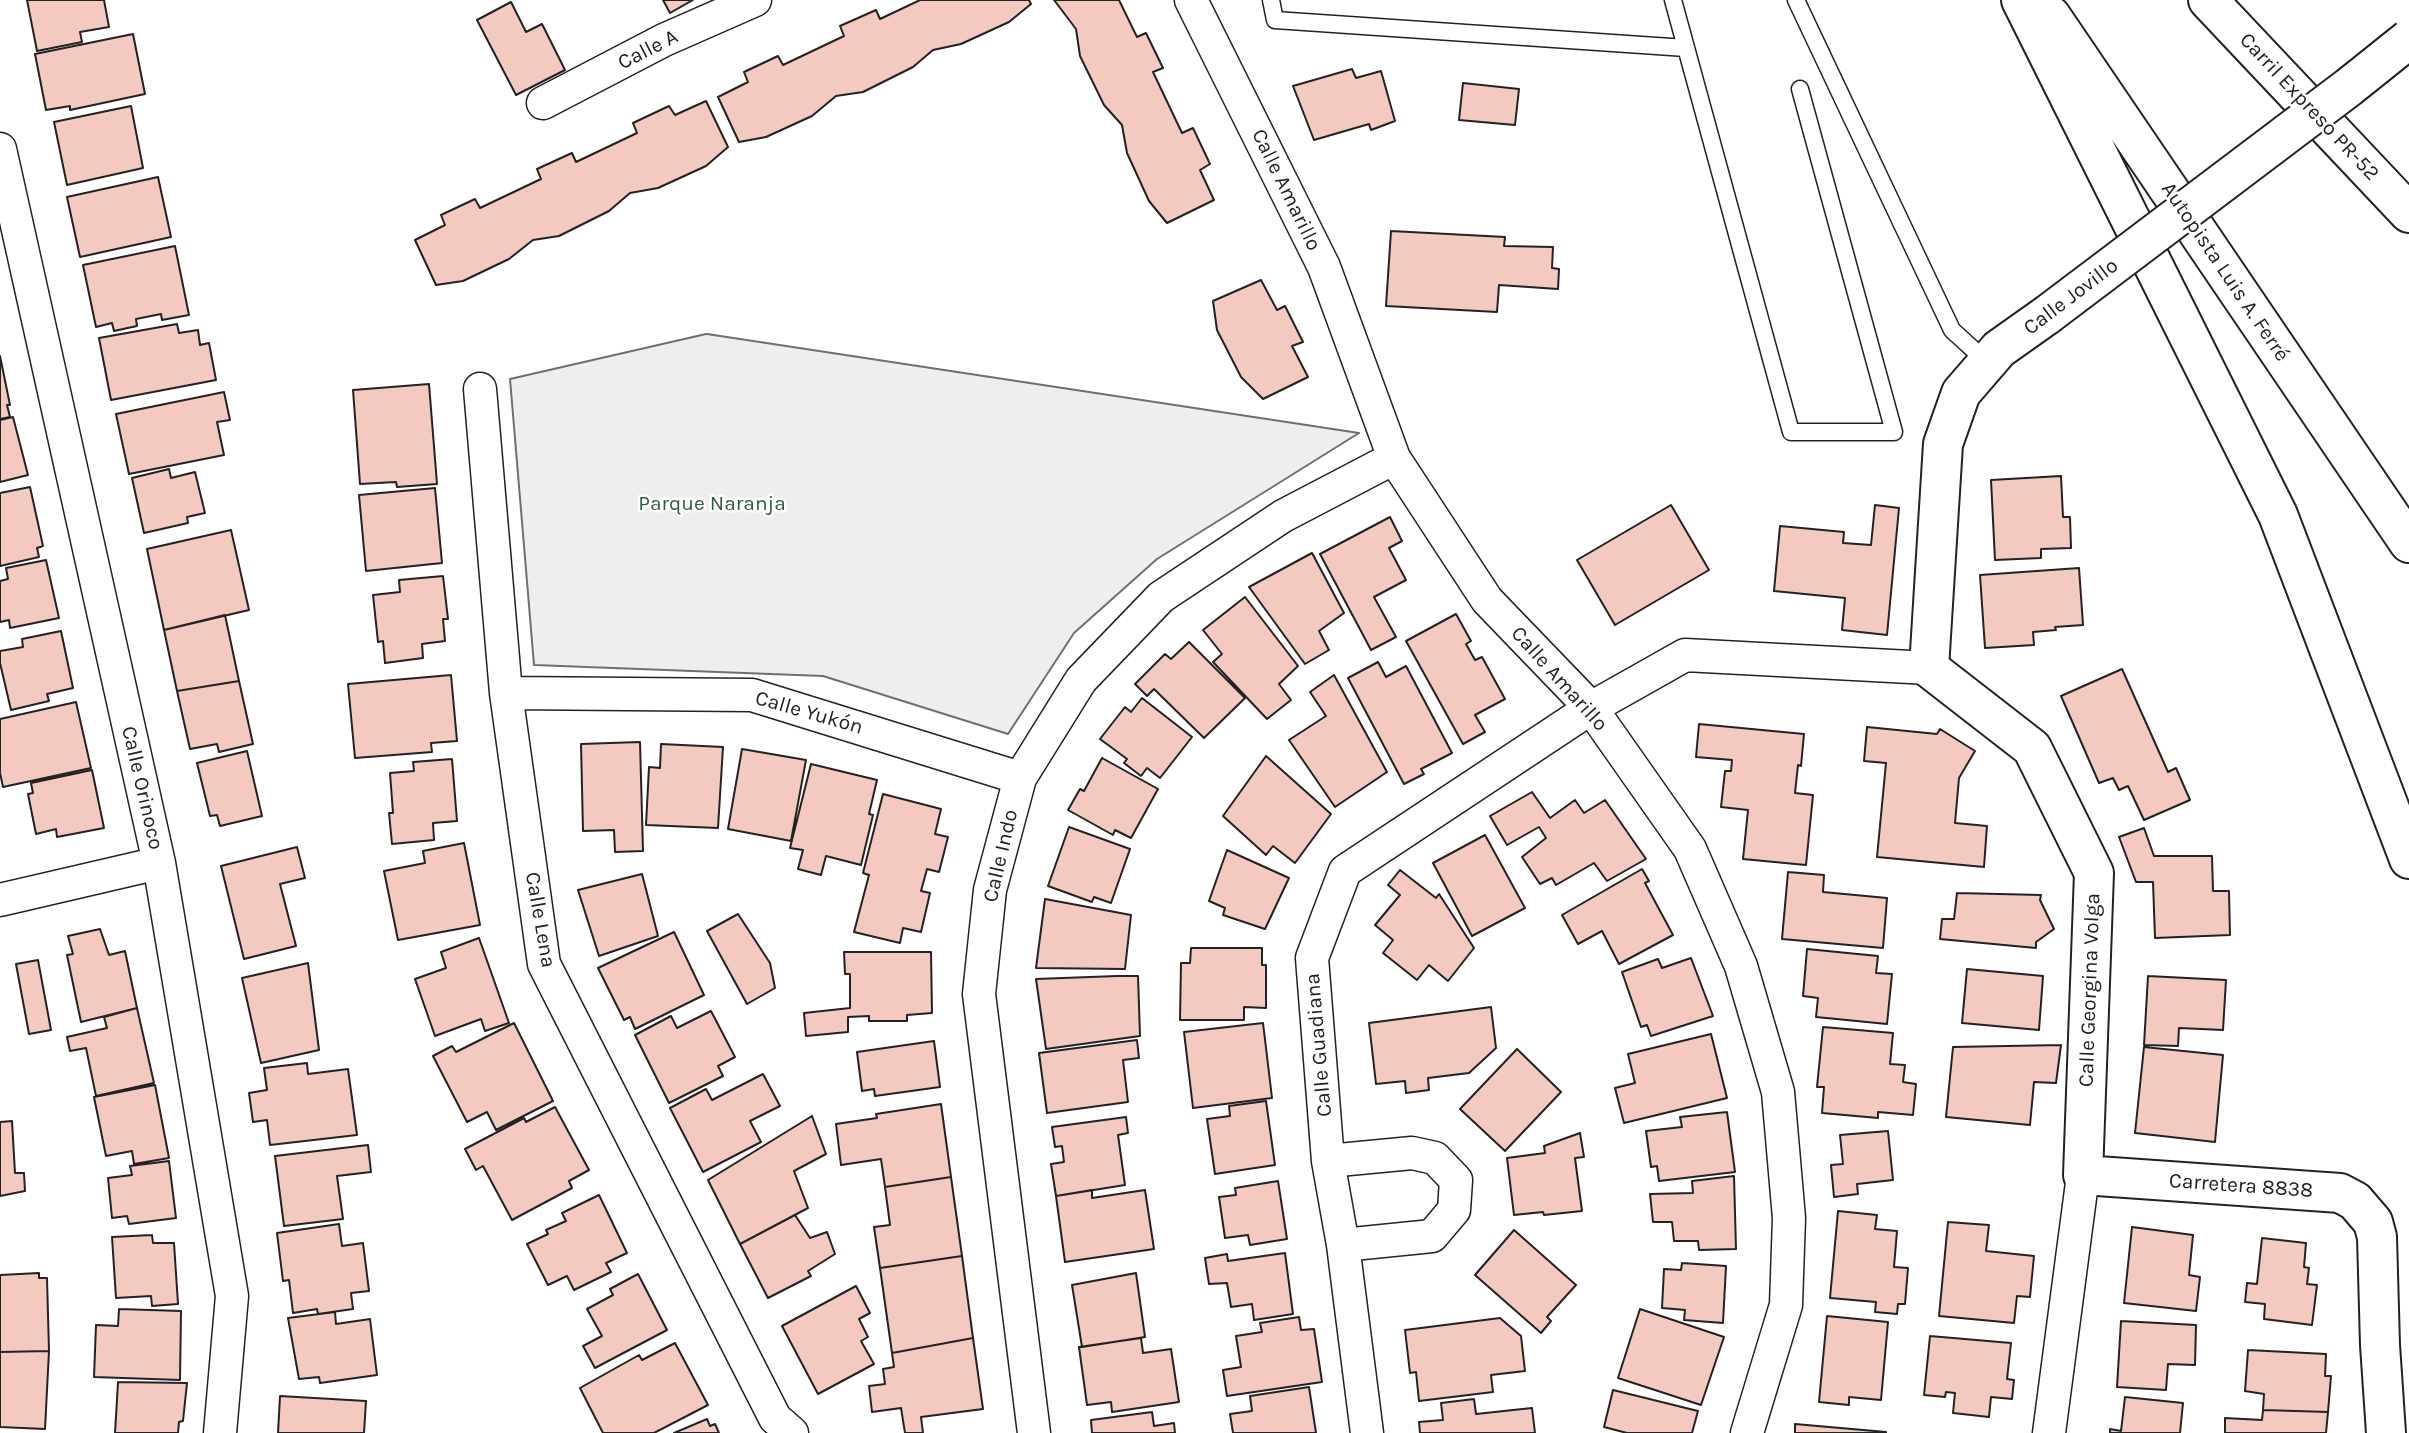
<!DOCTYPE html>
<html>
<head>
<meta charset="utf-8">
<style>
	body { margin:0 }
	canvas { display:block; background:#fff }
</style>
</head>
<body>
<canvas width="2409" height="1433"></canvas>
<script>
const c = document.querySelector('canvas').getContext('2d');
c.lineJoin = 'round';
function fillPath(path, color) {
  c.fillStyle = color;
  c.fill(path, 'evenodd');
}
function poly(rows) {
  const path = new Path2D();
  for (const r of rows) {
    path.moveTo(r[0], r[1]);
    for (let i = 2; i < r.length; i += 2) path.lineTo(r[i], r[i + 1]);
  }
  return path;
}
function trace(path, color, width, dash) {
  c.strokeStyle = color;
  c.lineWidth = width;
  c.lineCap = dash ? 'butt' : 'round';
  c.setLineDash(dash || []);
  c.stroke(path);
}
function drawText(font, color, halo, rows, align = 'center') {
  c.font = font + ' Karla,sans-serif';
  c.lineWidth = 5;
  c.setLineDash([]);
  c.textBaseline = 'middle';
  c.strokeStyle = halo;
  c.fillStyle = color;
  for (const [text, x, y, turn = 0] of rows) {
    c.save();
    c.translate(x, y);
    c.rotate((+turn || 0) * Math.PI / 180);
    c.textAlign = isNaN(turn) ? turn : align;
    if (halo) c.strokeText(text, 0, 0);
    c.fillText(text, 0, 0);
    c.restore();
  }
}
const green = poly([
	[706,334,707,334,1359,433,1157,559,1074,633,1008,734,823,676,534,665,510,379,706,334]
]);
const building = poly([
	[27,0,104,0,109,27,80,32,82,42,37,51,27,0],
	[663,0,693,0,670,13,663,0],
	[920,0,1029,0,1031,4,1009,22,961,44,933,50,913,67,863,92,836,96,812,116,766,137,739,142,718,97,748,82,744,72,778,56,783,65,844,36,840,26,876,10,880,19,920,0],
	[1054,0,1119,0,1137,37,1146,33,1163,68,1153,72,1182,133,1193,128,1210,164,1200,170,1214,200,1167,223,1149,201,1127,153,1122,125,1104,105,1080,56,1076,29,1054,0],
	[511,2,526,32,542,24,565,70,516,95,477,20,511,2],
	[133,34,145,94,70,110,70,106,46,110,35,54,133,34],
	[1352,69,1356,78,1381,71,1395,121,1371,130,1369,124,1314,140,1293,86,1352,69],
	[1463,83,1519,89,1515,125,1459,120,1463,83],
	[706,101,728,147,706,166,658,188,630,193,609,211,559,236,533,240,509,259,463,281,436,285,415,240,445,225,441,215,475,199,480,208,541,179,537,169,572,153,576,162,637,133,633,123,669,106,675,115,706,101],
	[131,106,143,168,67,185,54,122,131,106],
	[158,177,171,237,80,257,67,197,158,177],
	[1391,231,1505,237,1504,246,1553,247,1552,268,1559,269,1558,289,1499,285,1497,312,1386,306,1391,231],
	[175,246,189,315,162,320,161,314,136,319,137,326,114,331,112,323,96,327,83,265,175,246],
	[1261,280,1277,310,1285,306,1303,342,1292,346,1308,377,1263,399,1241,377,1217,330,1213,301,1261,280],
	[177,324,179,333,198,330,200,345,209,343,216,380,111,400,99,338,177,324],
	[0,356,10,405,7,405,10,417,0,419,0,356],
	[429,384,437,484,397,487,396,482,360,484,353,390,429,384],
	[224,392,230,420,217,422,224,455,129,474,116,414,224,392],
	[13,417,28,475,0,482,0,420,13,417],
	[169,469,171,478,195,472,205,513,187,517,188,523,144,533,132,478,169,469],
	[2061,476,2063,517,2070,517,2071,548,2041,549,2041,558,1995,560,1991,480,2061,476],
	[30,487,43,546,37,548,39,557,0,566,0,493,30,487],
	[435,488,442,563,366,571,359,495,435,488],
	[1671,505,1709,570,1615,625,1577,560,1671,505],
	[1875,505,1899,508,1887,635,1842,630,1845,598,1774,591,1780,526,1844,532,1843,543,1871,545,1875,505],
	[1390,517,1402,541,1389,548,1406,580,1374,597,1396,637,1371,650,1320,554,1390,517],
	[231,530,249,610,164,630,147,549,231,530],
	[1312,553,1344,613,1319,631,1329,650,1305,664,1249,587,1312,553],
	[46,560,59,618,10,628,9,620,0,622,0,581,8,579,6,568,46,560],
	[2079,568,2083,625,2055,627,2056,630,2033,632,2034,645,1985,648,1980,575,2079,568],
	[443,576,448,619,443,619,445,641,422,644,423,658,385,663,383,641,378,642,373,595,400,592,399,580,443,576],
	[1245,597,1298,666,1279,684,1291,700,1267,719,1213,662,1222,654,1203,630,1245,597],
	[1456,614,1471,641,1466,644,1475,660,1482,657,1505,699,1475,715,1485,732,1463,744,1406,641,1456,614],
	[225,615,239,681,177,691,164,630,225,615],
	[61,631,73,688,47,694,49,701,11,710,0,663,0,651,23,647,22,639,61,631],
	[1189,642,1245,698,1204,738,1154,689,1147,696,1135,684,1165,654,1171,659,1189,642],
	[1378,662,1386,677,1406,666,1452,753,1421,769,1424,774,1404,784,1348,678,1378,662],
	[2122,669,2168,772,2176,768,2190,800,2144,820,2128,786,2119,790,2113,778,2099,783,2061,696,2122,669],
	[451,675,457,741,431,743,432,752,355,758,348,684,451,675],
	[1334,675,1387,772,1335,807,1289,740,1326,716,1310,692,1334,675],
	[239,681,253,744,219,752,217,744,190,749,177,691,239,681],
	[1142,698,1192,737,1160,778,1147,768,1141,776,1124,763,1127,759,1100,739,1125,707,1131,712,1142,698],
	[76,702,91,768,3,787,0,773,0,719,76,702],
	[1699,724,1804,734,1801,766,1798,765,1795,793,1813,795,1806,865,1743,859,1748,810,1721,807,1725,771,1731,771,1732,760,1696,757,1699,724],
	[1867,727,1937,734,1940,729,1975,751,1959,778,1955,823,1987,826,1984,867,1877,857,1886,763,1864,761,1867,727],
	[640,742,643,851,615,852,614,830,583,831,581,744,640,742],
	[661,744,723,747,718,828,646,825,649,767,660,768,661,744],
	[742,749,806,760,791,841,728,829,742,749],
	[247,751,262,816,220,826,217,815,210,816,197,763,247,751],
	[1266,756,1331,814,1295,863,1273,846,1266,855,1223,816,1266,756],
	[1102,758,1158,789,1131,838,1115,830,1113,835,1068,810,1080,789,1084,791,1102,758],
	[452,759,457,821,433,823,434,840,392,844,389,813,393,813,390,773,414,771,413,762,452,759],
	[811,764,877,780,869,814,873,815,861,865,826,856,821,875,798,869,803,850,790,848,811,764],
	[92,770,104,828,57,837,56,829,36,834,28,794,33,793,31,783,92,770],
	[1532,792,1550,818,1575,800,1584,813,1605,800,1646,859,1607,881,1594,863,1556,885,1552,878,1540,884,1522,857,1546,838,1539,827,1507,845,1490,816,1532,792],
	[883,794,941,809,935,834,948,837,939,872,927,869,921,891,930,893,921,932,903,928,900,943,854,932,869,875,863,873,883,794],
	[1069,827,1130,849,1111,903,1094,897,1092,902,1048,886,1069,827],
	[2144,828,2154,856,2212,856,2213,891,2229,891,2230,935,2155,938,2153,882,2136,882,2119,837,2144,828],
	[1485,835,1525,908,1472,936,1433,863,1485,835],
	[464,843,480,925,398,940,384,871,425,863,423,851,464,843],
	[297,847,305,878,280,884,296,946,244,959,221,866,297,847],
	[1227,850,1289,878,1265,929,1223,915,1225,908,1209,901,1227,850],
	[1642,869,1649,881,1645,883,1673,935,1619,964,1602,931,1578,944,1562,915,1642,869],
	[1400,870,1436,898,1439,894,1474,948,1448,981,1429,965,1417,980,1383,953,1393,940,1375,925,1400,895,1388,885,1400,870],
	[1788,872,1824,875,1823,892,1887,898,1883,948,1782,939,1788,872],
	[642,874,658,936,599,956,578,890,642,874],
	[1957,893,2041,895,2040,900,2054,929,2036,942,2036,948,1940,939,1942,919,1954,919,1957,893],
	[1045,899,1131,915,1125,969,1036,968,1045,899],
	[738,914,770,963,775,988,747,1004,707,931,738,914],
	[100,929,109,955,125,951,137,1008,81,1022,67,955,73,954,68,936,100,929],
	[674,932,704,995,635,1029,630,1017,624,1020,598,968,674,932],
	[479,938,509,1023,485,1031,481,1019,435,1036,415,979,446,968,441,952,479,938],
	[1191,948,1262,948,1262,965,1266,965,1266,1008,1244,1007,1244,1020,1180,1020,1181,963,1190,963,1191,948],
	[1807,949,1878,956,1876,973,1892,974,1887,1024,1816,1017,1818,998,1803,996,1807,949],
	[844,952,931,952,932,1013,907,1015,907,1021,869,1021,869,1016,848,1017,848,1032,806,1036,804,1013,850,1008,850,974,845,974,844,952],
	[1691,958,1713,1016,1651,1036,1647,1025,1641,1027,1622,972,1658,959,1662,968,1691,958],
	[38,960,51,1030,29,1034,16,964,38,960],
	[308,963,319,1050,261,1063,242,978,308,963],
	[1967,969,2043,976,2039,1030,1962,1023,1967,969],
	[1117,976,1138,976,1140,1036,1046,1049,1036,979,1117,976],
	[2148,976,2226,980,2223,1030,2179,1028,2178,1046,2144,1045,2148,976],
	[1491,1007,1496,1048,1469,1073,1428,1078,1429,1090,1406,1093,1405,1081,1376,1084,1369,1023,1491,1007],
	[137,1008,154,1083,96,1096,86,1048,70,1051,67,1037,107,1028,104,1017,137,1008],
	[711,1011,735,1057,718,1066,723,1076,669,1103,635,1035,671,1016,677,1028,711,1011],
	[514,1023,553,1101,496,1130,487,1112,467,1122,433,1056,452,1046,456,1052,514,1023],
	[1263,1023,1272,1098,1193,1108,1184,1032,1263,1023],
	[1823,1027,1893,1033,1890,1064,1905,1065,1903,1082,1916,1084,1913,1115,1878,1112,1878,1118,1822,1113,1824,1087,1817,1087,1823,1027],
	[1711,1034,1727,1098,1624,1123,1615,1088,1635,1083,1628,1054,1711,1034],
	[1137,1040,1139,1058,1123,1060,1128,1102,1047,1113,1039,1053,1137,1040],
	[934,1041,940,1087,875,1096,874,1089,862,1091,857,1052,934,1041],
	[2061,1045,2056,1083,2034,1082,2030,1125,1946,1117,1953,1047,2061,1045],
	[2144,1047,2223,1055,2215,1142,2135,1133,2144,1047],
	[1517,1049,1561,1092,1505,1151,1460,1109,1517,1049],
	[307,1063,308,1074,348,1069,357,1135,270,1145,267,1120,253,1122,249,1093,267,1090,264,1068,307,1063],
	[763,1074,780,1106,750,1121,761,1142,703,1172,670,1108,706,1089,712,1100,763,1074],
	[155,1085,169,1158,134,1164,132,1151,106,1156,94,1097,155,1085],
	[1266,1101,1275,1165,1215,1174,1207,1119,1230,1116,1229,1106,1266,1101],
	[941,1104,951,1177,885,1187,881,1159,841,1165,836,1124,877,1118,876,1114,941,1104],
	[555,1107,589,1170,569,1181,572,1188,512,1220,483,1166,476,1170,465,1149,524,1118,526,1122,555,1107],
	[1727,1112,1735,1172,1659,1181,1657,1166,1651,1167,1646,1131,1682,1127,1680,1117,1727,1112],
	[812,1116,826,1154,794,1171,808,1208,740,1244,708,1180,812,1116],
	[1126,1117,1128,1133,1118,1135,1125,1185,1056,1196,1051,1164,1064,1162,1062,1146,1055,1147,1052,1127,1126,1117],
	[12,1121,15,1173,24,1173,25,1191,0,1196,0,1122,12,1121],
	[1888,1131,1893,1180,1857,1184,1858,1194,1834,1197,1831,1165,1843,1164,1840,1135,1888,1131],
	[1580,1133,1584,1157,1575,1158,1582,1211,1544,1215,1543,1212,1514,1215,1507,1158,1545,1153,1544,1146,1580,1133],
	[368,1145,371,1172,337,1176,343,1219,284,1226,275,1156,368,1145],
	[169,1161,176,1218,129,1224,127,1216,112,1218,108,1178,132,1175,130,1166,169,1161],
	[1734,1176,1736,1249,1699,1250,1698,1241,1674,1241,1672,1222,1653,1222,1650,1194,1693,1193,1692,1181,1734,1176],
	[951,1177,962,1256,880,1268,874,1227,890,1225,885,1187,951,1177],
	[1278,1181,1287,1239,1250,1245,1248,1235,1225,1238,1219,1197,1236,1195,1235,1188,1278,1181],
	[1092,1190,1092,1198,1145,1190,1154,1249,1065,1262,1056,1196,1092,1190],
	[599,1195,627,1253,606,1263,611,1272,574,1290,567,1276,548,1285,527,1244,548,1234,546,1230,566,1221,562,1213,599,1195],
	[1838,1211,1877,1215,1875,1229,1897,1231,1894,1267,1908,1268,1905,1304,1898,1304,1897,1314,1875,1312,1876,1302,1830,1298,1838,1211],
	[795,1215,810,1238,827,1232,835,1254,808,1271,811,1276,768,1298,740,1244,795,1215],
	[1948,1222,1989,1225,1986,1251,2034,1256,2030,1297,2017,1296,2014,1323,1939,1316,1948,1222],
	[339,1224,342,1246,363,1243,369,1291,351,1293,353,1309,318,1314,317,1309,293,1313,289,1280,283,1281,277,1233,339,1224],
	[2132,1227,2193,1235,2189,1275,2200,1277,2196,1311,2124,1303,2132,1227],
	[1514,1230,1576,1285,1547,1317,1551,1321,1541,1333,1475,1275,1514,1230],
	[152,1235,153,1243,174,1243,178,1304,152,1306,151,1296,116,1298,112,1237,152,1235],
	[2262,1238,2306,1243,2304,1267,2309,1268,2307,1284,2317,1285,2312,1325,2264,1319,2265,1304,2245,1302,2247,1283,2257,1284,2262,1238],
	[1285,1253,1293,1314,1254,1320,1252,1304,1231,1307,1227,1283,1209,1284,1205,1258,1227,1254,1228,1261,1285,1253],
	[962,1256,973,1338,892,1353,880,1268,962,1256],
	[1682,1263,1726,1266,1723,1323,1684,1320,1685,1310,1662,1308,1664,1269,1681,1270,1682,1263],
	[39,1273,39,1278,47,1278,49,1351,0,1352,0,1275,39,1273],
	[1136,1273,1145,1337,1082,1347,1072,1285,1136,1273],
	[638,1274,667,1330,595,1368,583,1346,602,1336,587,1309,613,1295,610,1289,638,1274],
	[856,1286,870,1313,859,1319,868,1337,861,1341,874,1364,818,1394,782,1326,856,1286],
	[119,1309,181,1311,180,1380,94,1377,96,1325,118,1326,119,1309],
	[1640,1309,1724,1337,1701,1405,1618,1378,1640,1309],
	[335,1312,336,1324,370,1319,377,1375,320,1383,319,1377,299,1379,288,1318,335,1312],
	[1827,1316,1888,1322,1881,1400,1849,1397,1849,1405,1819,1402,1827,1316],
	[1299,1317,1301,1330,1314,1329,1322,1382,1227,1396,1223,1370,1241,1367,1236,1336,1262,1332,1260,1323,1299,1317],
	[1500,1318,1521,1336,1525,1371,1491,1375,1493,1392,1419,1401,1416,1372,1410,1373,1405,1330,1500,1318],
	[2121,1321,2196,1325,2195,1365,2168,1364,2166,1390,2117,1387,2121,1321],
	[1930,1336,2011,1343,2007,1379,2014,1380,2012,1399,1991,1397,1989,1417,1953,1413,1955,1393,1946,1392,1945,1397,1924,1395,1930,1336],
	[973,1338,983,1409,921,1417,923,1433,905,1433,901,1408,872,1412,869,1386,885,1384,883,1369,894,1367,892,1353,973,1338],
	[1141,1338,1143,1353,1171,1349,1179,1402,1112,1412,1111,1402,1087,1405,1079,1347,1141,1338],
	[675,1343,708,1405,654,1433,603,1433,580,1388,639,1355,642,1360,675,1343],
	[2248,1350,2326,1354,2325,1376,2331,1376,2328,1412,2263,1410,2264,1394,2245,1391,2248,1350],
	[49,1351,45,1429,0,1427,0,1352,49,1351],
	[118,1382,187,1383,183,1421,179,1422,178,1433,115,1433,118,1382],
	[1309,1387,1316,1433,1233,1433,1230,1414,1252,1411,1250,1396,1309,1387],
	[1613,1390,1698,1411,1692,1433,1627,1433,1604,1427,1613,1390],
	[280,1396,366,1401,364,1433,278,1433,280,1396],
	[2125,1397,2183,1403,2180,1433,2110,1433,2110,1429,2121,1431,2125,1397],
	[1474,1399,1476,1414,1532,1408,1535,1433,1420,1433,1419,1422,1443,1420,1441,1403,1474,1399],
	[2263,1410,2328,1412,2326,1433,2225,1433,2225,1418,2262,1420,2263,1410],
	[1152,1412,1154,1426,1174,1423,1175,1433,1092,1433,1091,1420,1152,1412],
	[707,1419,710,1426,715,1424,719,1433,674,1433,707,1419],
	[1795,1424,1886,1432,1886,1433,1795,1433,1795,1424]
]);
const service = poly([
	[1271,0,1275,20,1686,48],
	[1673,0,1791,432,1894,432,1800,89],
	[1796,0,1952,330,1987,362]
]);
const minor = poly([
	[1191,0,1324,267,1394,458,1487,600,1591,708,1690,849,1741,966,1778,1092,1789,1218,1786,1305,1747,1433],
	[543,103,664,40,755,0],
	[0,149,159,863,232,1296,220,1433],
	[480,389,506,693,544,964,775,1418,792,1433],
	[506,693,752,695,1020,778],
	[0,900,159,863],
	[1328,1161,1412,1153,1435,1158,1456,1180,1454,1210,1432,1236,1343,1245],
	[1034,1433,979,994,990,890,1020,778,1081,680,1161,597,1283,516,1394,458],
	[1367,1433,1343,1245,1328,1161,1312,958,1345,871,1591,708,1685,655,1929,668],
	[2049,1433,2083,1175]
]);
const tertiary = poly([
	[2047,315,1999,349,1961,393,1943,444,1929,668,2032,748,2094,873,2083,1175,2340,1193,2355,1201,2373,1222,2377,1237,2380,1345,2386,1433]
]);
const motorway = poly([
	[2021,0,2278,515,2409,859],
	[2208,0,2409,213],
	[2051,16,2409,543]
]);
const tertiaryBridge = poly([
	[2047,315,2349,87,2409,39]
]);
const streetNames = [
	["Calle A",648,50,-27],
	["Carril Expreso PR-52",2309,107,47],
	["Calle Amarillo",1286,190,64],
	["Autopista Luis A. Ferré",2225,272,56],
	["Calle Jovillo",2071,297,-37],
	["Calle Amarillo",1559,679,48],
	["Calle Yukón",809,713,16],
	["Calle Orinoco",142,788,77],
	["Calle Indo",1001,856,-77],
	["Calle Lena",540,920,80],
	["Calle Georgina Volga",2090,990,-88],
	["Calle Guadiana",1319,1045,-95],
	["Carretera 8838",2241,1186,4]
];
const parkNames = [
	["Parque Naranja",712,504]
];
fillPath(green, '#eee');
trace(green, '#6f6f6f', 2);
fillPath(building, '#f3c9c0');
trace(building, '#222', 2);
trace(service, '#222', 19);
trace(minor, '#222', 35);
trace(tertiary, '#222', 42);
trace(motorway, '#222', 42);
trace(service, '#fff', 16);
trace(minor, '#fff', 32);
trace(tertiary, '#fff', 38);
trace(motorway, '#fff', 38);
trace(tertiaryBridge, '#222', 42, []);
trace(tertiaryBridge, '#fff', 38);
drawText('21px', '#222', '#fff', streetNames);
drawText('21px', '#2f5e38', '#fff', parkNames);
</script>
</body>
</html>
